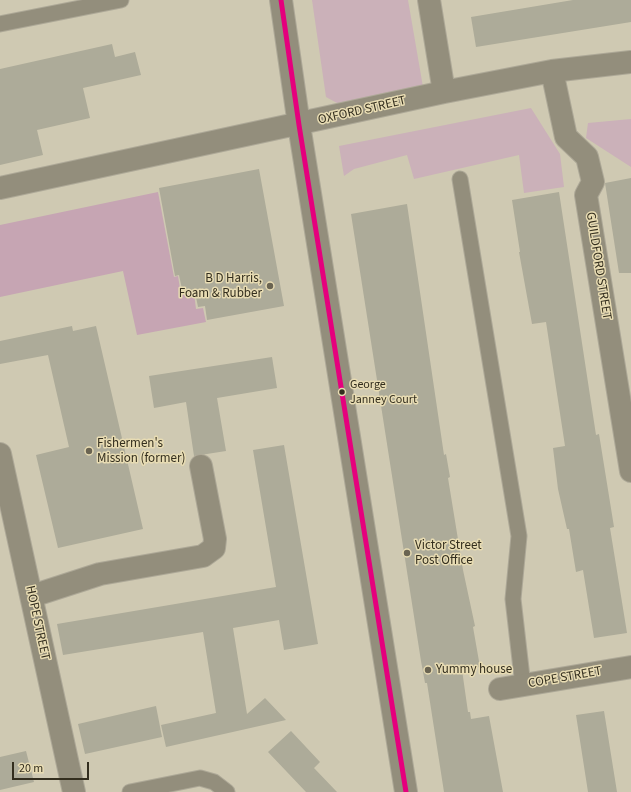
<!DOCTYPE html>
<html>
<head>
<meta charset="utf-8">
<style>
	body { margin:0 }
	#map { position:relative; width:631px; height:792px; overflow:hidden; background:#cfc9b2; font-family:"Source Sans 3",sans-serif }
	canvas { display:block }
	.scale { position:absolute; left:12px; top:762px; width:77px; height:18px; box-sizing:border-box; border:2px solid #332e1e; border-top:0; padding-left:5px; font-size:12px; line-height:14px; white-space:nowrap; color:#332e1e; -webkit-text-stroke:3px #e8dcb3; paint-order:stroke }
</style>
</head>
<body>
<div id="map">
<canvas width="631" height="792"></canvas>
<div class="scale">20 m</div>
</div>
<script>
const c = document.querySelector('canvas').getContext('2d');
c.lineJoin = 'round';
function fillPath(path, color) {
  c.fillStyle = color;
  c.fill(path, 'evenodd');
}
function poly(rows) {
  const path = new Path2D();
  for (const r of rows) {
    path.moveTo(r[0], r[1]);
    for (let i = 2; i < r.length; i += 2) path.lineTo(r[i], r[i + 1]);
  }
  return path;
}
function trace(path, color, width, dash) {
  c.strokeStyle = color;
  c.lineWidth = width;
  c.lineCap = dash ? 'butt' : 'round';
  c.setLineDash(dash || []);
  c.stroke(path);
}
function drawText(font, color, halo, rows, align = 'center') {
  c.font = font + ' "Source Sans 3",sans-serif';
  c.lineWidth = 3;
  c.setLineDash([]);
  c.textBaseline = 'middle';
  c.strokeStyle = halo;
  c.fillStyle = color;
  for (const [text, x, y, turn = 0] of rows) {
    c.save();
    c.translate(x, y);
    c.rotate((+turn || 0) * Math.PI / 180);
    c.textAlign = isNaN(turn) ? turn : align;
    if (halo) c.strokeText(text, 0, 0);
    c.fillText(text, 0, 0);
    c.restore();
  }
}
const green = poly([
	[312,0,408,0,423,87,337,103,326,97],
	[531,108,560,154,564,187,524,193,519,155,414,179,407,155,354,169,344,176,339,146],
	[631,119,631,167,586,138,588,123]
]);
const forest = poly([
	[158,192,174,277,178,276,181,295,194,293,196,309,203,308,206,322,137,335,123,271,0,297,0,225]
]);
const building = poly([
	[573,0,631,0,631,22,476,47,471,17],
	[112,44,115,57,135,52,141,75,83,88,90,118,37,130,43,155,0,165,0,69],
	[259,169,284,306,207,320,205,306,198,307,195,292,183,294,179,275,175,276,159,188],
	[631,178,631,273,619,273,605,183],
	[559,192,596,435,599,434,614,527,610,528,627,633,594,638,583,570,576,572,569,529,567,529,558,489,553,448,565,446,546,322,532,324,519,252,520,252,512,200],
	[407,204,444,455,446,454,450,477,448,478,463,570,475,626,473,627,480,667,462,670,468,712,470,712,471,719,489,716,503,792,444,792,427,683,425,683,421,661,351,214],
	[72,326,73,331,96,326,143,529,58,548,36,455,69,447,48,355,0,364,0,341],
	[272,357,277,388,217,398,226,451,194,456,186,402,154,408,149,376],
	[284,445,318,644,284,650,279,620,233,628,247,714,265,698,286,720,166,747,161,725,216,713,203,632,63,655,57,624,276,587,253,450],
	[156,706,162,737,85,754,78,724],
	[604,711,617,792,588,792,576,715],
	[291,731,320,762,314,768,337,792,306,792,268,752],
	[26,751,34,782,0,790,0,757]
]);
const service = poly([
	[0,24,121,0],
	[460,179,519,536,513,599,523,686],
	[130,792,200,778,214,782,227,792]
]);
const minor = poly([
	[281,0,299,125,406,792],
	[429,0,444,92],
	[552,71,566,137,587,157,593,182,586,195,631,471],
	[0,188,444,92,552,71,631,62],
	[0,454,74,792],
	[32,596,100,574,203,556,214,548,215,539,201,466],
	[500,689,631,667]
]);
const bus1 = poly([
	[281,0,299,125,406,792]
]);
const markers = [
	[270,286,4,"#6a6452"],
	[342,392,3.5,"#332e1e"],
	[89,451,4,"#6a6452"],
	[407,553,4,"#6a6452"],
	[428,670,4,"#6a6452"]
];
const busNames = [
	["George",350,385],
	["Janney Court",350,400]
];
const streetNames = [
	["OXFORD STREET",362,111,-13],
	["GUILDFORD STREET",598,266,81],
	["HOPE STREET",37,623,78],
	["COPE STREET",565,678,-10]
];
const poiNames = [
	["B D Harris,",262,279,"right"],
	["Foam & Rubber",262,294,"right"],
	["Fishermen's",97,444],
	["Mission (former)",97,459],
	["Victor Street",415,546],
	["Post Office",415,561],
	["Yummy house",436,670]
];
fillPath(green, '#cbb1b9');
fillPath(forest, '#c6a5b3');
fillPath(building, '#adab99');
trace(service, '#ada897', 17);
trace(minor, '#ada897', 24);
trace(service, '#938e7c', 15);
trace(minor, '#938e7c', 22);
trace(bus1, '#e5007d', 5);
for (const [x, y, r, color] of markers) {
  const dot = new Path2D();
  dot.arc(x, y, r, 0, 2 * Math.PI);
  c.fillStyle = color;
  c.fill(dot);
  trace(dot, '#e8dcb3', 1.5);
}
drawText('12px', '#332e1e', '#e8dcb3', busNames, 'left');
drawText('13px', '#332e1e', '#e8dcb3', streetNames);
drawText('13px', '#332e1e', '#e8dcb3', poiNames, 'left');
</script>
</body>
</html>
